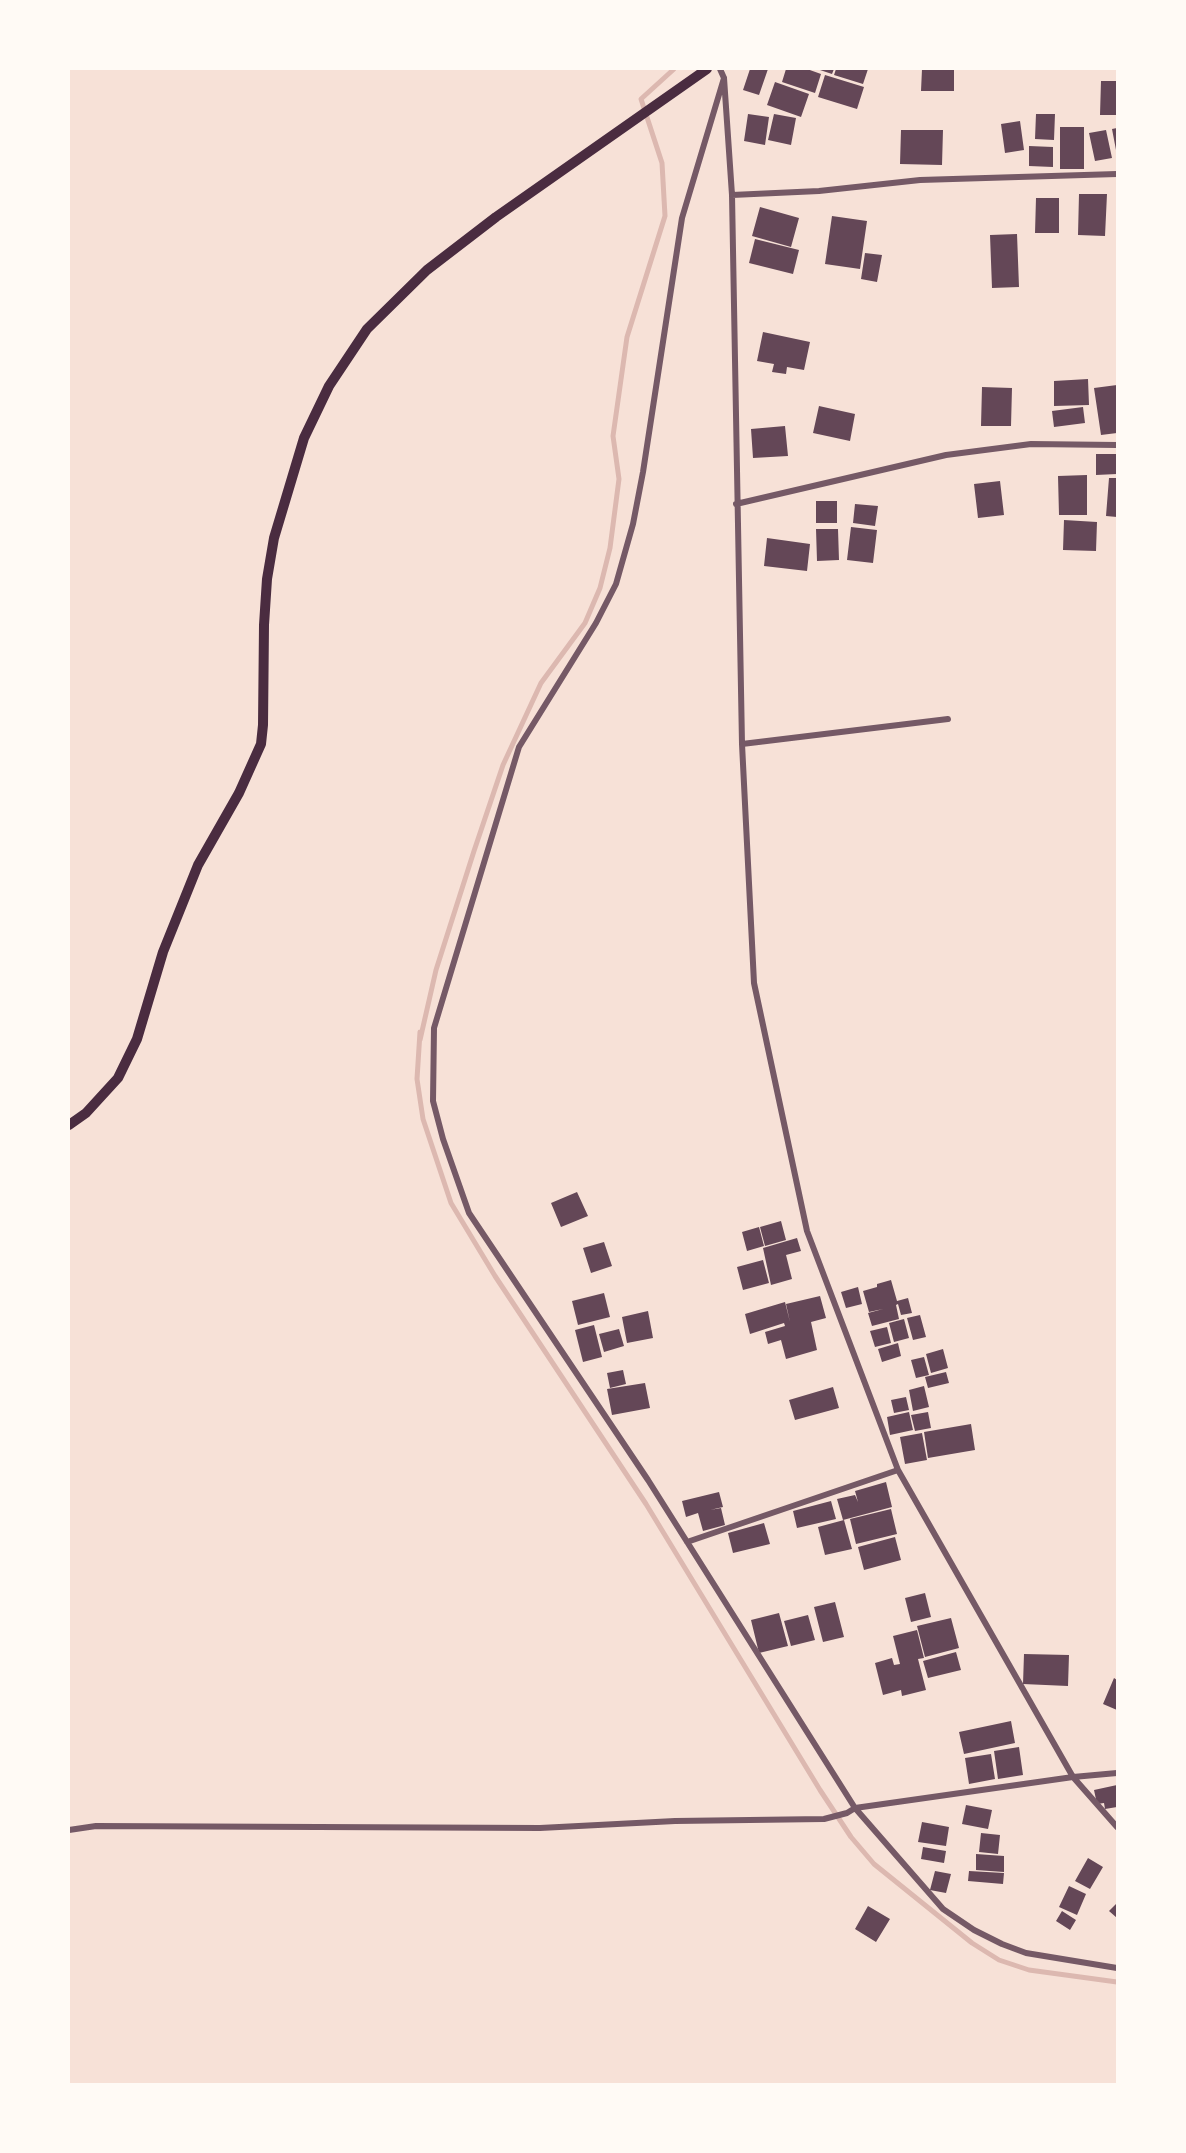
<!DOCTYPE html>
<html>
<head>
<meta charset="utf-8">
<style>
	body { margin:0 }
	#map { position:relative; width:1186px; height:2153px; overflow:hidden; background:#f7e1d7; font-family:"Roboto Serif",serif }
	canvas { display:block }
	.frame { position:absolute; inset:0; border:70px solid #fffaf5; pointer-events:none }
</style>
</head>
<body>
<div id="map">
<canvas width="1186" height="2153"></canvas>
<div class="frame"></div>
</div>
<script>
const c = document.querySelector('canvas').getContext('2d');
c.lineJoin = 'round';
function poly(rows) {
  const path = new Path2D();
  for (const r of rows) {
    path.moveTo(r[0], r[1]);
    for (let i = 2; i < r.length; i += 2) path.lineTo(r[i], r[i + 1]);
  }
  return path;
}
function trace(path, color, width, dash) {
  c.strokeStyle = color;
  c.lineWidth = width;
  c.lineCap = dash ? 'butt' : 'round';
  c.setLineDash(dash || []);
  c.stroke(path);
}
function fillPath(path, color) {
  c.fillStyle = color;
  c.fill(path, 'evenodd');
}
const stream = poly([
	[674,69,641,99,662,163,665,216,627,337,613,436,619,479,610,548,600,588,585,623,541,683,503,765,474,851,436,970,420,1040,420,1032,417,1079,423,1119,451,1203,495,1276,646,1504,820,1790,851,1837,874,1864,972,1943,999,1960,1029,1970,1117,1982]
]);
const building = poly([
	[750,69,768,69,759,95,743,90],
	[786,69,807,69,821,74,815,93,782,82],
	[817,69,834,69,832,74],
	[836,69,868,69,863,84,834,75],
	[922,69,954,69,954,91,921,91],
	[825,75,864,87,857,109,818,97],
	[1101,81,1117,81,1117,115,1100,115],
	[775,82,809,94,801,117,767,105],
	[748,114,769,117,765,145,744,141],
	[774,114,796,118,791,145,768,140],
	[1036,114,1055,114,1054,140,1035,139],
	[1020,121,1024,150,1005,153,1001,124],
	[1060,127,1084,127,1084,169,1060,169],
	[1117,128,1117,150,1116,150,1112,129],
	[901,130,943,130,942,165,900,164],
	[1106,130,1112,158,1095,161,1089,133],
	[1029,146,1053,147,1053,167,1029,166],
	[1079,194,1107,194,1105,236,1078,235],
	[1036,198,1059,198,1059,233,1035,233],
	[760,207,799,218,791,247,752,236],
	[832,216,867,221,860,269,825,264],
	[1017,234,1019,287,992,288,990,235],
	[755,239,799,250,793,274,749,263],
	[865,253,882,255,877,282,861,279],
	[763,332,810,342,804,370,787,367,786,374,772,372,774,364,757,361],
	[1088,379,1089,405,1054,406,1054,381],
	[1117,385,1117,433,1101,435,1094,388],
	[982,387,1012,388,1011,426,981,426],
	[819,406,855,414,850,441,813,433],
	[1083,407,1085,423,1054,427,1052,411],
	[785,426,788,456,753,458,751,429],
	[1096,454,1117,454,1117,474,1096,475],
	[1087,475,1087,515,1059,515,1058,476],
	[1109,478,1117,478,1117,517,1106,516],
	[1000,481,1004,515,978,518,974,484],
	[816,501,837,501,837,523,816,523],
	[855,504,878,506,875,526,853,523],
	[1064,520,1097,522,1096,551,1063,550],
	[851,527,877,530,873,563,847,560],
	[816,529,838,529,839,560,817,561],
	[767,538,810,544,807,571,764,566],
	[577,1192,588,1216,561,1227,551,1203],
	[781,1221,786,1240,765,1246,760,1227],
	[759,1227,764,1246,747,1251,742,1232],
	[797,1238,801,1251,786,1255,792,1279,771,1285,763,1248],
	[604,1242,612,1266,591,1273,583,1248],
	[763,1260,769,1283,743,1290,737,1267],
	[891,1280,897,1301,908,1298,912,1313,901,1315,898,1304,896,1305,899,1319,872,1326,868,1313,883,1309,869,1312,863,1291,877,1287,877,1284],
	[858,1287,862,1304,846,1308,841,1292],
	[604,1293,610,1317,578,1325,572,1301],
	[820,1296,826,1318,811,1322,817,1350,786,1359,781,1340,768,1344,765,1332,785,1326,784,1323,750,1334,745,1314,785,1302,790,1322,786,1304],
	[648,1311,653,1338,627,1343,622,1317],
	[920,1315,926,1337,913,1340,907,1318],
	[904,1319,909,1338,894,1342,889,1323],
	[594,1325,602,1357,583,1362,575,1330],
	[887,1327,891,1343,875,1347,870,1331],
	[619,1329,624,1346,604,1352,599,1334],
	[898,1343,901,1356,882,1362,878,1349],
	[943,1349,948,1368,931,1373,926,1354],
	[924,1357,929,1375,916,1378,911,1360],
	[623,1370,626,1384,610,1388,607,1373],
	[946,1372,949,1383,928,1388,925,1377],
	[645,1383,650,1408,612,1415,607,1389],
	[924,1386,929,1407,913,1411,909,1390],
	[833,1387,839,1408,795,1420,789,1400],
	[906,1397,909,1410,894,1413,891,1400],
	[909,1412,913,1430,890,1435,887,1417],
	[928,1412,931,1428,915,1431,911,1415],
	[971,1424,975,1450,928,1458,924,1432],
	[922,1433,927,1460,905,1464,900,1437],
	[886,1482,892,1507,843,1520,837,1499,855,1495,858,1502,855,1491],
	[719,1492,723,1507,710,1510,721,1508,725,1525,703,1531,698,1513,686,1517,682,1501],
	[831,1501,836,1519,797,1528,793,1511],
	[891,1509,897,1534,856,1544,850,1519],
	[844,1520,852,1549,825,1555,818,1527],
	[764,1523,770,1544,733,1553,728,1533],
	[895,1537,901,1560,864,1570,858,1547],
	[925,1593,931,1617,911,1622,905,1598],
	[835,1602,844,1637,823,1642,814,1607],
	[779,1613,788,1646,759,1653,751,1620],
	[808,1615,815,1640,791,1646,784,1621],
	[951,1618,959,1648,925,1657,917,1626],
	[917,1630,924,1658,918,1659,926,1690,902,1696,901,1690,883,1695,875,1663,892,1658,894,1665,900,1664,893,1636],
	[956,1652,961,1670,928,1678,923,1661],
	[1024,1654,1069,1655,1068,1686,1023,1684],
	[1114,1678,1117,1680,1117,1710,1103,1704],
	[1011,1721,1015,1743,964,1754,959,1732],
	[1019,1747,1023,1775,998,1779,994,1751],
	[991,1754,995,1779,969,1784,965,1758],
	[1117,1785,1117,1807,1105,1809,1104,1803,1097,1804,1094,1790],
	[966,1805,992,1810,988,1829,962,1824],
	[922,1822,949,1827,946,1846,918,1842],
	[981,1833,1000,1835,998,1854,979,1852],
	[923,1847,946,1851,944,1863,921,1859],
	[976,1854,1004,1856,1004,1872,976,1870],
	[1088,1858,1103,1867,1090,1889,1075,1881],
	[935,1871,951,1874,946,1893,930,1890],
	[969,1871,1004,1873,1003,1884,968,1881],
	[1069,1886,1086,1894,1077,1915,1059,1907],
	[1117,1903,1117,1918,1109,1911],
	[868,1906,890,1919,876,1942,855,1929],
	[1062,1911,1076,1920,1070,1930,1056,1921]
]);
const minor = poly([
	[720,69,724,78,732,195,742,744,754,983,807,1231,898,1470,1073,1777,1117,1827],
	[724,78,682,218,643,472,633,524,616,584,596,623,519,747,434,1028,433,1101,443,1139,469,1213,648,1480,855,1808,943,1909,974,1930,1002,1944,1026,1953,1117,1968],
	[732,195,819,191,920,180,1117,174],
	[736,504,946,455,1031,444,1117,445],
	[742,744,948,719],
	[687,1542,898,1470],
	[69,1830,96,1826,540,1828,675,1821,824,1819,847,1813,855,1808,1073,1777,1117,1773]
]);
const secondary = poly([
	[69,1125,86,1113,118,1078,137,1039,163,952,198,865,239,793,261,744,263,725,264,625,267,579,274,538,304,438,329,386,367,329,427,270,496,217,707,69]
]);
trace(stream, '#dcb8b0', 5);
fillPath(building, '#644757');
trace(minor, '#755966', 6);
trace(secondary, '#4a2c40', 10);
</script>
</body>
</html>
